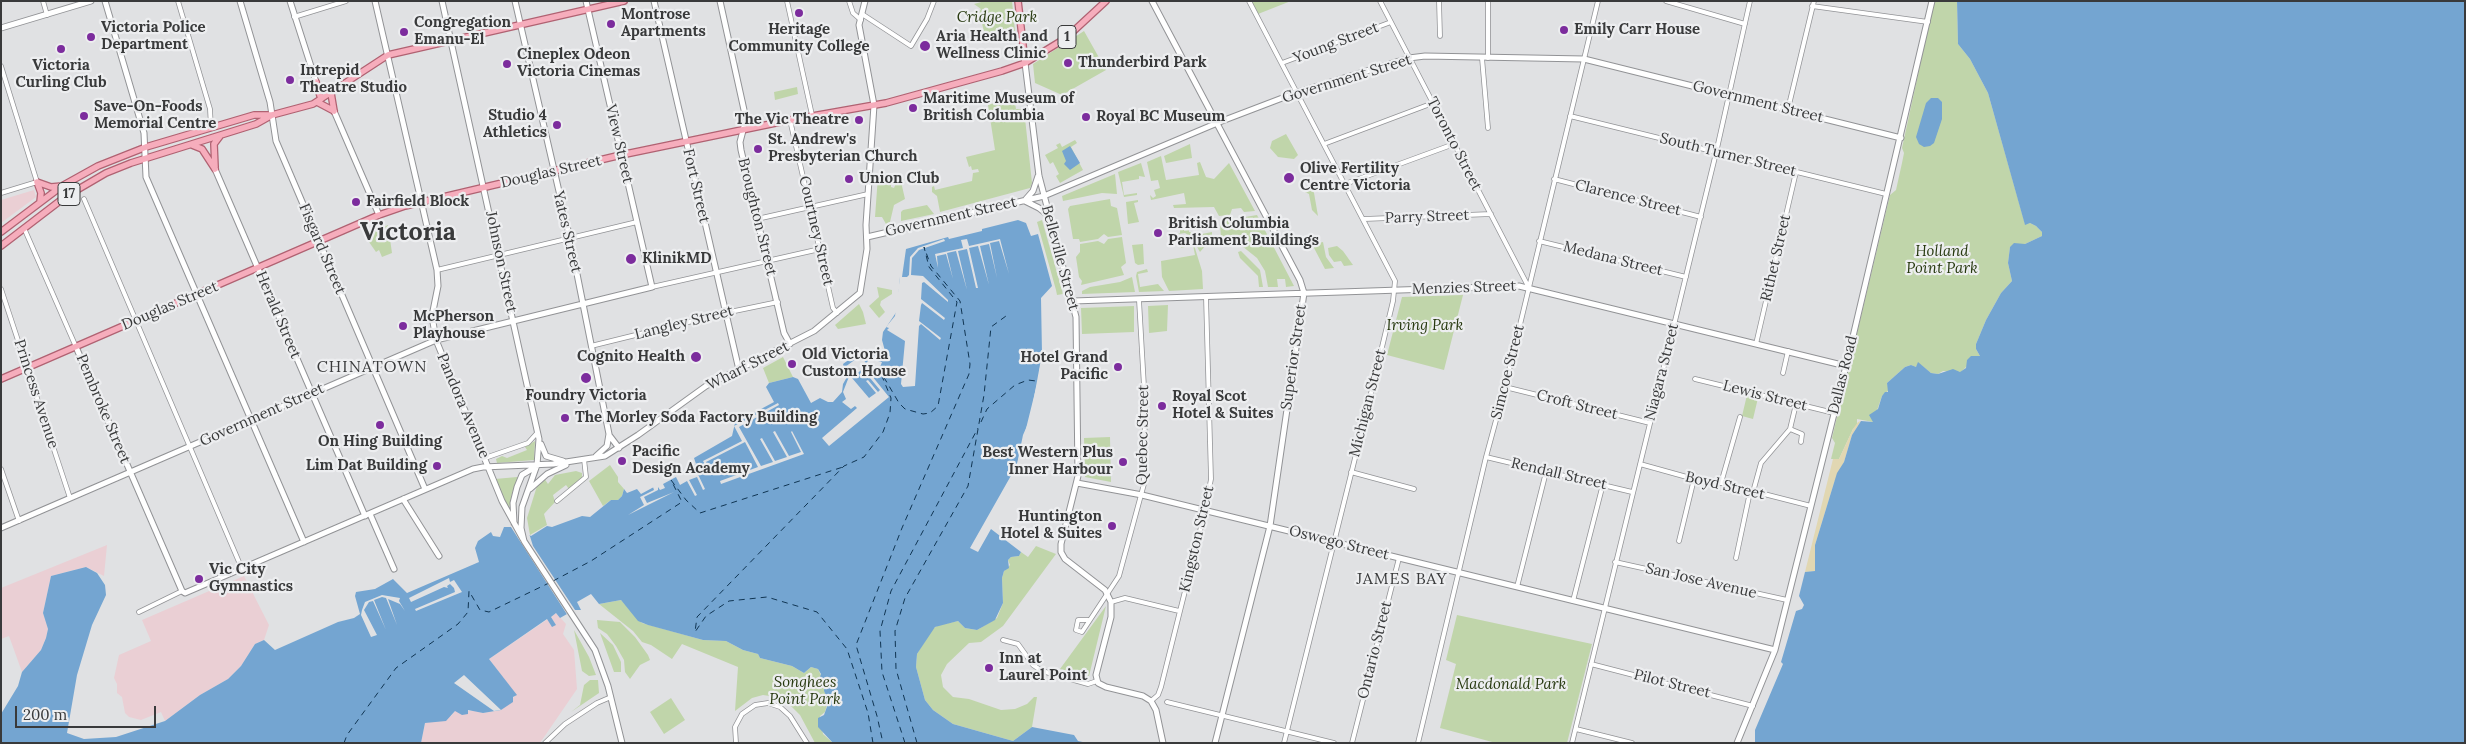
<!DOCTYPE html>
<html>
<head>
<meta charset="utf-8">
<style>
	body { margin:0 }
	#map { position:relative; width:2466px; height:744px; overflow:hidden; background:#e0e1e3; font-family:Lora,serif }
	canvas { display:block }
	.frame { position:absolute; inset:0; border:2px solid #393a3b; pointer-events:none }
	.scale { position:absolute; left:15px; top:706px; width:141px; height:22px; box-sizing:border-box; border:2px solid #393a3b; border-top:0; padding-left:6px; font-size:15px; line-height:18px; white-space:nowrap; color:#393a3b; -webkit-text-stroke:4px #edeef0; paint-order:stroke }
</style>
</head>
<body>
<div id="map">
<canvas width="2466" height="744"></canvas>
<div class="frame"></div>
<div class="scale">200 m</div>
</div>
<script>
const c = document.querySelector('canvas').getContext('2d');
c.lineJoin = 'round';
function fillPath(path, color) {
  c.fillStyle = color;
  c.fill(path, 'evenodd');
}
function poly(rows) {
  const path = new Path2D();
  for (const r of rows) {
    path.moveTo(r[0], r[1]);
    for (let i = 2; i < r.length; i += 2) path.lineTo(r[i], r[i + 1]);
  }
  return path;
}
function trace(path, color, width, dash) {
  c.strokeStyle = color;
  c.lineWidth = width;
  c.lineCap = dash ? 'butt' : 'round';
  c.setLineDash(dash || []);
  c.stroke(path);
}
function drawText(font, color, halo, rows, align = 'center') {
  c.font = font + ' Lora,serif';
  c.lineWidth = 4.5;
  c.setLineDash([]);
  c.textBaseline = 'middle';
  c.strokeStyle = halo;
  c.fillStyle = color;
  for (const [text, x, y, turn = 0] of rows) {
    c.save();
    c.translate(x, y);
    c.rotate((+turn || 0) * Math.PI / 180);
    c.textAlign = isNaN(turn) ? turn : align;
    if (halo) c.strokeText(text, 0, 0);
    c.fillText(text, 0, 0);
    c.restore();
  }
}
const industrial = poly([
	[34,190,36,197,1,223,1,200],
	[107,545,104,576,86,567,51,576,43,613,48,629,46,638,41,650,22,672,9,636,1,639,1,588],
	[244,576,269,625,264,640,255,644,241,666,228,679,200,695,165,721,161,712,141,720,129,717,125,713,122,697,117,693,117,684,114,678,119,655,151,641,142,620],
	[556,613,566,624,563,634,574,650,577,689,540,743,421,743,425,723,451,716,455,711,476,711,483,713,501,710,516,695,489,659,548,619,556,625,551,617]
]);
const green = poly([
	[985,1,1012,1,1015,31,986,39,979,12,981,9,974,4],
	[1251,1,1291,1,1258,14],
	[1934,1,1957,1,1958,44,1970,59,1988,93,2025,224,2030,223,2036,226,2042,232,2042,236,2025,244,2010,247,2008,263,2012,281,2001,293,1986,320,1976,344,1976,349,1980,356,1967,360,1967,366,1961,372,1943,371,1938,374,1931,373,1921,365,1915,367,1911,365,1905,367,1887,383,1889,390,1882,396,1873,422,1857,419,1857,426,1853,429,1839,459,1831,459,1835,443,1832,438,1890,195,1896,190,1902,163,1904,153,1902,148],
	[1084,31,1106,70,1062,95,1035,83,1033,64],
	[797,87,798,94,775,100,774,92],
	[1014,97,1016,109,1024,109,1032,183,1030,188,940,212,937,196,932,192,932,187,934,186,935,190,972,181,973,173,979,172,978,169,972,170,971,166,969,167,966,157,995,150,988,105],
	[1286,134,1298,155,1294,159,1278,157,1270,148,1272,141],
	[1075,140,1077,143,1071,147,1083,170,1060,183,1056,176,1059,174,1053,162,1050,164,1045,155,1058,148,1056,145,1060,143,1062,147],
	[1190,144,1192,158,1166,163,1164,156],
	[1161,156,1166,180,1199,175,1197,163,1200,162,1206,177,1214,179,1229,163,1255,211,1244,212,1241,208,1232,209,1230,215,1219,216,1214,207,1174,208,1173,205,1186,204,1184,193,1151,200,1150,195,1153,198,1156,196,1154,190,1160,188,1158,180,1151,181,1147,162],
	[1141,163,1145,177,1139,176,1139,179,1122,182,1124,195,1137,193,1137,195,1124,197,1118,172],
	[1115,174,1117,194,1102,193,1063,201,1062,196],
	[878,176,891,177,891,187,894,188,896,183,904,179,902,186,905,199,894,205,890,222,886,224,882,217,875,217],
	[1313,187,1318,216,1312,210,1309,194,1301,190],
	[1110,199,1111,206,1117,208,1122,235,1108,237,1104,234,1098,239,1080,242,1079,239,1073,239,1068,209,1070,206],
	[1138,200,1138,202,1134,203,1139,222,1128,224,1126,202],
	[927,205,934,214,901,221,901,212,903,210],
	[1257,215,1258,217,1294,286,1286,287,1285,279,1277,279,1278,287,1268,287,1265,271,1257,258,1242,246,1221,240,1220,221,1231,219,1234,223,1243,222,1245,217],
	[1042,220,1063,294,1057,295,1056,290,1037,222],
	[388,225,392,253,382,257,379,250,376,252,369,242,366,235],
	[1184,228,1184,231,1189,230,1189,232,1192,232,1192,236,1212,232,1212,238,1200,252,1191,237,1185,233,1179,234,1180,243,1192,244,1194,245,1202,271,1203,289,1169,291,1162,277,1161,261,1195,255,1193,245,1181,248,1178,234,1180,233,1180,229],
	[1122,237,1126,263,1121,267,1124,275,1081,285,1082,281,1079,277,1076,257,1080,252,1080,244,1098,241,1104,244,1108,239],
	[1323,242,1326,257,1334,268,1325,269,1314,248,1314,244],
	[1143,244,1144,264,1138,265,1135,263,1132,245],
	[1337,246,1343,251,1353,265,1344,266,1341,261,1334,262,1329,255,1328,248],
	[1241,251,1260,270,1263,287,1259,287,1258,276,1240,258,1238,252],
	[1147,269,1148,272,1138,274,1140,287,1158,284,1164,291,1139,292,1136,276,1137,272],
	[1132,277,1135,292,1082,294,1082,291,1090,287,1120,282],
	[877,287,892,290,892,294,881,301,880,305,885,312,879,318,869,306,879,297],
	[1463,295,1444,370,1387,355,1402,297],
	[859,304,863,312,866,324,838,329,835,325],
	[1168,305,1167,331,1149,333,1148,306],
	[1134,306,1134,332,1082,334,1081,308],
	[783,357,793,377,769,383,763,368],
	[1747,395,1758,398,1753,419,1742,416],
	[1110,437,1111,482,1085,477,1084,438],
	[535,441,534,460,497,463,496,459,502,456,507,458,527,450,525,447],
	[610,465,618,477,618,482,624,489,622,496,617,501,611,500,603,506,589,481],
	[576,471,582,473,582,479,569,489,566,485,553,495,555,502,544,514,547,525,530,535,527,518,537,486,544,478,548,484,555,475],
	[517,477,518,478,512,493,509,509,495,479],
	[1036,546,1056,554,1003,626,981,642,969,643,947,664,941,675,943,687,953,697,969,699,1001,710,1015,709,1027,704,1034,697,1037,697,1032,727,1013,741,953,724,933,710,925,700,916,667,917,654,932,629,939,625,958,621,965,628,977,630,997,618,1003,603,1002,578,1004,571,1010,565,1008,560,1011,557,1019,556,1021,552,1028,557],
	[621,600,642,623,703,640,726,641,743,650,758,654,760,658,792,666,804,673,811,667,818,669,825,684,824,691,829,698,825,712,820,716,823,734,833,743,815,743,800,715,787,702,776,697,763,695,752,698,735,711,738,667,682,644,672,659,651,645,642,642,633,631,599,604],
	[1106,606,1089,676,1060,669],
	[1457,615,1592,644,1567,743,1496,743,1440,728,1456,664,1446,660],
	[597,620,620,622,635,637,648,655,650,660,640,665,630,679,625,672,624,660,616,646,607,634,598,628],
	[574,630,589,657,596,675,589,676,582,671],
	[600,633,613,645,621,662,621,672,614,672],
	[590,680,598,680,599,693,571,712,580,705,584,685],
	[671,698,685,720,664,734,650,712]
]);
const sand = poly([
	[1861,421,1852,435,1844,462,1834,483,1815,545,1815,571,1805,572,1833,459,1839,459,1853,429,1858,422]
]);
const water = poly([
	[1957,1,2465,1,2465,743,1755,743,1755,730,1783,664,1781,662,1796,611,1802,609,1804,605,1799,596,1805,572,1815,571,1815,545,1837,473,1844,462,1852,435,1861,421,1873,422,1869,415,1878,409,1882,396,1885,392,1888,392,1887,383,1905,367,1911,365,1916,367,1918,362,1931,373,1938,374,1953,369,1960,372,1966,368,1967,360,1971,356,1980,356,1976,349,1976,344,1986,320,2001,293,2012,281,2008,263,2010,247,2014,243,2025,244,2042,236,2042,232,2036,226,2030,223,2025,225,1988,93,1970,59,1958,44],
	[1931,98,1938,98,1942,102,1942,119,1934,143,1930,146,1924,147,1919,144,1916,137,1926,103],
	[1070,146,1080,163,1070,170,1064,164,1066,161,1062,151],
	[1018,220,1026,223,1031,236,1038,234,1052,286,1041,298,1042,354,1038,380,1017,465,970,548,978,552,991,529,1021,552,1019,556,1011,557,1008,560,1009,568,1004,571,1002,578,1003,603,995,620,977,630,965,628,958,621,935,627,917,654,916,667,925,700,933,710,953,724,1013,741,1032,727,1074,735,1078,741,1087,743,833,743,818,727,818,718,824,715,829,701,824,691,825,684,820,677,821,674,818,669,811,667,804,673,792,666,760,658,758,654,743,650,726,641,703,640,648,625,638,621,621,600,599,604,591,594,577,602,581,610,574,610,560,618,556,613,551,617,556,625,552,627,547,619,489,659,517,695,513,697,513,702,501,710,483,713,468,710,468,714,462,715,455,711,446,721,425,723,421,743,1,743,1,714,18,686,22,672,41,650,46,638,48,629,43,613,51,576,86,567,97,573,105,585,106,595,92,625,77,675,67,733,84,739,116,737,165,721,200,695,228,679,241,666,255,644,264,640,275,650,338,622,354,618,360,614,355,596,356,592,375,589,393,579,407,593,479,562,475,548,478,541,491,532,493,536,500,537,504,527,515,527,531,536,547,526,552,527,582,516,590,517,611,500,618,500,622,496,624,489,627,493,637,489,641,494,696,464,694,458,732,436,735,423,774,402,766,387,769,383,793,377,798,379,811,403,820,398,828,402,833,402,842,392,843,384,847,377,843,364,858,353,878,355,885,351,882,340,883,332,897,311,900,277,902,277,906,249,948,237,949,239,982,231,982,229]
]);
const pier = poly([
	[944,239,945,241,919,250,912,258,911,275,923,276,948,300,948,302,924,282,922,283,921,299,945,318,944,320,922,303,921,305,919,321,941,338,940,340,921,324,919,326,915,386,903,387,901,384,905,341,887,330,889,328,886,327,895,316,900,277,907,277,909,275,910,257,918,248],
	[967,239,969,246,1000,239,1009,274,999,241,990,243,997,278,989,244,980,246,989,285,978,246,969,248,978,288,976,288,967,249,958,251,967,290,956,251,947,253,953,279,946,254,937,256,938,268,935,254,963,248,961,240],
	[1042,354,1044,354,1040,380,1019,467,1017,464,1023,435,1030,419],
	[860,356,866,363,870,359,882,362,879,370,867,365,852,378,869,398,876,393,866,381,868,380,878,392,880,390,870,378,872,376,889,397,829,446,822,438,857,408,855,406,851,409,842,402,846,399,843,392,850,374,845,367],
	[778,403,779,405,739,427,761,466,773,462,760,439,762,438,775,461,787,457,773,432,775,431,789,456,801,452,791,432,792,431,804,454,721,484,720,481,758,467,745,442,706,462,709,472,703,461,742,441,734,426],
	[694,466,705,489,703,490,697,477,689,480,697,495,695,496,687,481,680,485,676,477,663,484,665,488,660,490,658,487,658,490,644,497,647,503,674,492,628,515,644,505,640,497,654,490,653,487,648,489,649,487],
	[509,524,528,530,533,546,577,613,568,616],
	[449,578,450,582,454,580,462,592,416,611,415,609,455,592,454,588,450,584,447,586,448,588,444,587,411,602,409,598],
	[382,595,400,598,399,601,405,611,400,604,388,599,397,625,386,598,382,597,374,600,386,630,373,601,369,602,364,610,377,635,371,637,361,615,362,610,365,602],
	[464,675,501,710,494,711,454,683]
]);
const ferry = poly([
	[981,422,987,409,1015,385,1028,380,1036,381],
	[553,581,591,561,682,502,671,480,686,500,700,513,843,467],
	[344,743,347,735,396,668,458,624,468,612,469,591,480,610,489,612,549,583],
	[873,743,868,713,847,649,817,612,767,597,729,601,706,616,695,632,697,617,844,466,864,457,883,432,890,413,891,398,879,369,899,403,905,409,923,414,930,413,938,406,957,302,929,267,924,247,931,266,960,301,970,364,969,374,902,528,856,645,877,716,883,743],
	[905,743,882,672,880,631,891,591,978,428],
	[917,743,896,669,895,631,905,598,968,486,984,395,991,327,1006,316]
]);
const street = poly([
	[43,1,47,15],
	[178,1,210,109,211,128],
	[787,1,812,115],
	[849,1,853,13,861,20],
	[1249,1,1395,281,1393,301,1367,410,1284,743],
	[1380,1,1528,286],
	[1439,1,1440,36],
	[1666,1,1745,24],
	[1812,6,1928,22],
	[862,14,911,46,927,19,934,1],
	[294,17,346,1],
	[1482,58,1488,128],
	[1488,58,1488,1],
	[1282,63,1391,22],
	[1,66,37,182,1,193],
	[1788,109,1814,1],
	[1570,116,1886,194],
	[790,120,833,308,837,313],
	[1324,144,1433,103],
	[1554,179,1701,217],
	[1345,184,1454,144],
	[84,199,242,569],
	[757,219,868,194],
	[1364,219,1491,214],
	[24,228,76,347],
	[1539,241,1686,277],
	[437,270,637,222],
	[652,287,820,249],
	[1,289,70,498],
	[1756,344,1796,172],
	[591,346,725,313,778,302],
	[1783,373,1788,351],
	[1695,379,1834,413],
	[1505,387,1650,423],
	[1790,429,1802,434,1801,442],
	[1486,457,1632,492],
	[485,458,528,443,537,433],
	[1640,464,1694,479,1721,483,1811,506],
	[1,469,19,521],
	[1351,472,1414,489],
	[1721,483,1740,417],
	[1753,492,1761,463,1790,429,1796,404],
	[557,501,586,477,584,459],
	[1679,541,1694,479],
	[1736,558,1750,492],
	[1615,562,1787,600],
	[1517,587,1546,472],
	[1573,601,1603,484],
	[1111,602,1125,598,1179,611],
	[139,612,182,591],
	[1088,620,1078,620,1076,630,1082,632,1119,576,1144,484,1145,404,1139,300],
	[1003,640,1018,644,1033,665,1042,671,1088,684,1097,681],
	[1591,664,1753,706],
	[1151,701,1158,695,1161,687,1205,511,1211,479,1206,297],
	[1167,702,1334,743],
	[1576,729,1632,743],
	[545,743,565,724,597,703,611,697],
	[736,743,735,727,742,714,755,705,768,703,780,707,790,716,807,743],
	[1352,743,1399,558],
	[1418,743,1486,457,1505,387,1598,1],
	[1572,743,1716,153,1750,1]
]);
const secondary = poly([
	[105,1,144,133,146,177,304,542],
	[240,1,270,102,276,141,425,489],
	[290,1,316,82],
	[375,1,437,270,438,286,432,316,436,340,502,501,523,539],
	[442,1,539,439,537,465,522,507,521,528,524,541,595,650,608,686,622,743],
	[515,1,570,239,609,434,607,446,596,456],
	[654,1,739,370],
	[720,1,746,119,740,142,741,150,784,333,790,344],
	[1152,1,1300,280,1304,293,1270,526,1215,743],
	[1,28,91,1],
	[1025,63,1039,176,1076,317,1078,476,1061,544,1061,552,1065,559,1105,590,1111,602,1111,617,1096,675,1098,683,1106,687,1143,696,1151,701,1156,710,1163,743],
	[334,111,379,215],
	[215,169,365,516],
	[1026,199,1033,191,1038,176],
	[1025,201,1039,208,1049,216],
	[867,237,1044,196,1222,121,1298,92,1409,58,1425,56,1584,59,1901,138],
	[1073,301,1519,286,1846,366],
	[76,347,182,591,185,593,473,469,483,467,553,464,605,456,638,435,706,386,814,331,860,293,867,249,866,225,874,105,859,25,865,1],
	[609,435,619,448],
	[541,444,546,456,563,461],
	[1077,483,1142,495,1775,650],
	[530,489,547,474,566,465],
	[403,499,439,556],
	[370,514,394,569],
	[514,523,513,503,517,487,522,475,537,466],
	[1,528,436,340,652,287,586,1],
	[1737,743,1775,650,1847,362,1932,1]
]);
const primary = poly([
	[1018,1,1025,63],
	[316,82,321,99],
	[331,93,334,111],
	[317,102,334,111],
	[192,145,202,149,215,169],
	[215,167,214,144,220,136],
	[37,182,51,187,62,186],
	[37,182,41,193,40,202],
	[1,232,62,186,98,166,146,147,254,115,272,115],
	[1,246,65,197,106,173,131,163,256,124,272,115,313,104,388,55,624,1],
	[1,379,379,215,405,206,621,155,790,120,886,103,1002,71,1025,63,1066,38,1106,1]
]);
const markers = [
	[799,13,5,"#7c2c9d"],
	[611,24,5,"#7c2c9d"],
	[1564,30,5,"#7c2c9d"],
	[404,32,5,"#7c2c9d"],
	[91,37,5,"#7c2c9d"],
	[925,46,6,"#7c2c9d"],
	[61,49,5,"#7c2c9d"],
	[1068,63,5,"#7c2c9d"],
	[507,64,5,"#7c2c9d"],
	[290,80,5,"#7c2c9d"],
	[913,108,5,"#7c2c9d"],
	[84,116,5,"#7c2c9d"],
	[1086,117,5,"#7c2c9d"],
	[859,120,5,"#7c2c9d"],
	[557,125,5,"#7c2c9d"],
	[758,149,5,"#7c2c9d"],
	[1289,178,6,"#7c2c9d"],
	[849,179,5,"#7c2c9d"],
	[356,202,5,"#7c2c9d"],
	[1158,233,5,"#7c2c9d"],
	[631,259,6,"#7c2c9d"],
	[403,326,5,"#7c2c9d"],
	[696,357,6,"#7c2c9d"],
	[792,364,5,"#7c2c9d"],
	[1118,367,5,"#7c2c9d"],
	[586,378,6,"#7c2c9d"],
	[1162,406,5,"#7c2c9d"],
	[565,418,5,"#7c2c9d"],
	[380,425,5,"#7c2c9d"],
	[622,461,5,"#7c2c9d"],
	[1123,462,5,"#7c2c9d"],
	[437,466,5,"#7c2c9d"],
	[1112,526,5,"#7c2c9d"],
	[199,579,5,"#7c2c9d"],
	[989,668,5,"#7c2c9d"]
];
const shields = [
	[1067,37,18],
	[69,194,22]
];
const shieldNames = [
	["1",1067,37],
	["17",69,194]
];
const poiNames = [
	["Montrose",621,15],
	["Apartments",621,32],
	["Congregation",414,23],
	["Emanu-El",414,40],
	["Victoria Police",101,28],
	["Department",101,45],
	["Heritage",799,30,"center"],
	["Community College",799,47,"center"],
	["Emily Carr House",1574,30],
	["Aria Health and",936,37],
	["Wellness Clinic",936,54],
	["Cineplex Odeon",517,55],
	["Victoria Cinemas",517,72],
	["Thunderbird Park",1078,63],
	["Victoria",61,66,"center"],
	["Curling Club",61,83,"center"],
	["Intrepid",300,71],
	["Theatre Studio",300,88],
	["Maritime Museum of",923,99],
	["British Columbia",923,116],
	["Save-On-Foods",94,107],
	["Memorial Centre",94,124],
	["Studio 4",547,116,"right"],
	["Athletics",547,133,"right"],
	["Royal BC Museum",1096,117],
	["The Vic Theatre",849,120,"right"],
	["St. Andrew's",768,140],
	["Presbyterian Church",768,157],
	["Olive Fertility",1300,169],
	["Centre Victoria",1300,186],
	["Union Club",859,179],
	["Fairfield Block",366,202],
	["British Columbia",1168,224],
	["Parliament Buildings",1168,241],
	["KlinikMD",642,259],
	["McPherson",413,317],
	["Playhouse",413,334],
	["Old Victoria",802,355],
	["Custom House",802,372],
	["Cognito Health",685,357,"right"],
	["Hotel Grand",1108,358,"right"],
	["Pacific",1108,375,"right"],
	["Foundry Victoria",586,396,"center"],
	["Royal Scot",1172,397],
	["Hotel & Suites",1172,414],
	["The Morley Soda Factory Building",575,418],
	["On Hing Building",380,442,"center"],
	["Pacific",632,452],
	["Design Academy",632,469],
	["Best Western Plus",1113,453,"right"],
	["Inner Harbour",1113,470,"right"],
	["Lim Dat Building",427,466,"right"],
	["Huntington",1102,517,"right"],
	["Hotel & Suites",1102,534,"right"],
	["Vic City",209,570],
	["Gymnastics",209,587],
	["Inn at",999,659],
	["Laurel Point",999,676]
];
const parkNames = [
	["Cridge Park",997,18],
	["Holland",1942,252],
	["Point Park",1942,269],
	["Irving Park",1425,326],
	["Songhees",805,683],
	["Point Park",805,700],
	["Macdonald Park",1511,685]
];
const streetNames = [
	["Young Street",1336,43,-21],
	["Government Street",1347,79,-17],
	["Government Street",1758,102,14],
	["View Street",619,144,77],
	["Toronto Street",1454,144,63],
	["South Turner Street",1728,155,14],
	["Douglas Street",551,172,-13],
	["Fort Street",696,186,77],
	["Clarence Street",1628,198,14],
	["Broughton Street",757,217,76],
	["Government Street",951,217,-13],
	["Parry Street",1427,217,-2],
	["Courtney Street",816,231,77],
	["Yates Street",567,232,77],
	["Fisgard Street",322,249,67],
	["Belleville Street",1060,258,75],
	["Rithet Street",1776,258,-77],
	["Medana Street",1613,259,14],
	["Johnson Street",501,262,78],
	["Menzies Street",1464,288,-2],
	["Douglas Street",170,306,-23],
	["Herald Street",278,315,67],
	["Langley Street",684,323,-14],
	["Superior Street",1294,357,-82],
	["Wharf Street",748,366,-27],
	["Simcoe Street",1508,372,-76],
	["Niagara Street",1662,372,-76],
	["Dallas Road",1843,375,-76],
	["Princess Avenue",36,394,72],
	["Lewis Street",1765,396,14],
	["Michigan Street",1368,403,-76],
	["Croft Street",1577,405,14],
	["Pandora Avenue",463,406,67],
	["Pembroke Street",103,409,67],
	["Government Street",262,415,-24],
	["Quebec Street",1143,435,-89],
	["Rendall Street",1559,474,13],
	["Boyd Street",1725,486,13],
	["Kingston Street",1197,539,-77],
	["Oswego Street",1339,543,14],
	["San Jose Avenue",1701,581,13],
	["Ontario Street",1375,650,-76],
	["Pilot Street",1672,684,14]
];
const neighbourhoodNames = [
	["CHINATOWN",372,367],
	["JAMES BAY",1402,579]
];
const townNames = [
	["Victoria",408,233]
];
fillPath(industrial, '#eacfd4');
fillPath(green, '#c0d5aa');
fillPath(sand, '#e1d7b2');
fillPath(water, '#74a5d1');
fillPath(pier, '#e0e1e3');
trace(ferry, '#103553', 1, [6, 5]);
trace(street, '#929396', 5.5);
trace(secondary, '#929396', 7);
trace(primary, '#b06272', 8);
trace(street, '#fff', 4);
trace(secondary, '#fff', 5);
trace(primary, '#f6adbc', 5.5);
for (const [x, y, r, color] of markers) {
  const dot = new Path2D();
  dot.arc(x, y, r, 0, 2 * Math.PI);
  c.fillStyle = color;
  c.fill(dot);
  trace(dot, '#edeef0', 2);
}
for (const [x, y, w] of shields) {
  const box = new Path2D();
  box.roundRect(x - w / 2, y - 11.5, w, 23, 4);
  c.fillStyle = '#edeef0';
  c.fill(box);
  trace(box, '#393a3b', 1);
}
drawText('bold 14px', '#393a3b', null, shieldNames);
drawText('bold 15px', '#393a3b', '#edeef0', poiNames, 'left');
drawText('italic 15px', '#27390f', '#edeef0', parkNames);
drawText('15px', '#393a3b', '#edeef0', streetNames);
c.letterSpacing = '1px';
drawText('16px', '#393a3b', '#edeef0', neighbourhoodNames);
c.letterSpacing = '0px';
drawText('bold 25px', '#393a3b', '#edeef0', townNames);
</script>
</body>
</html>
